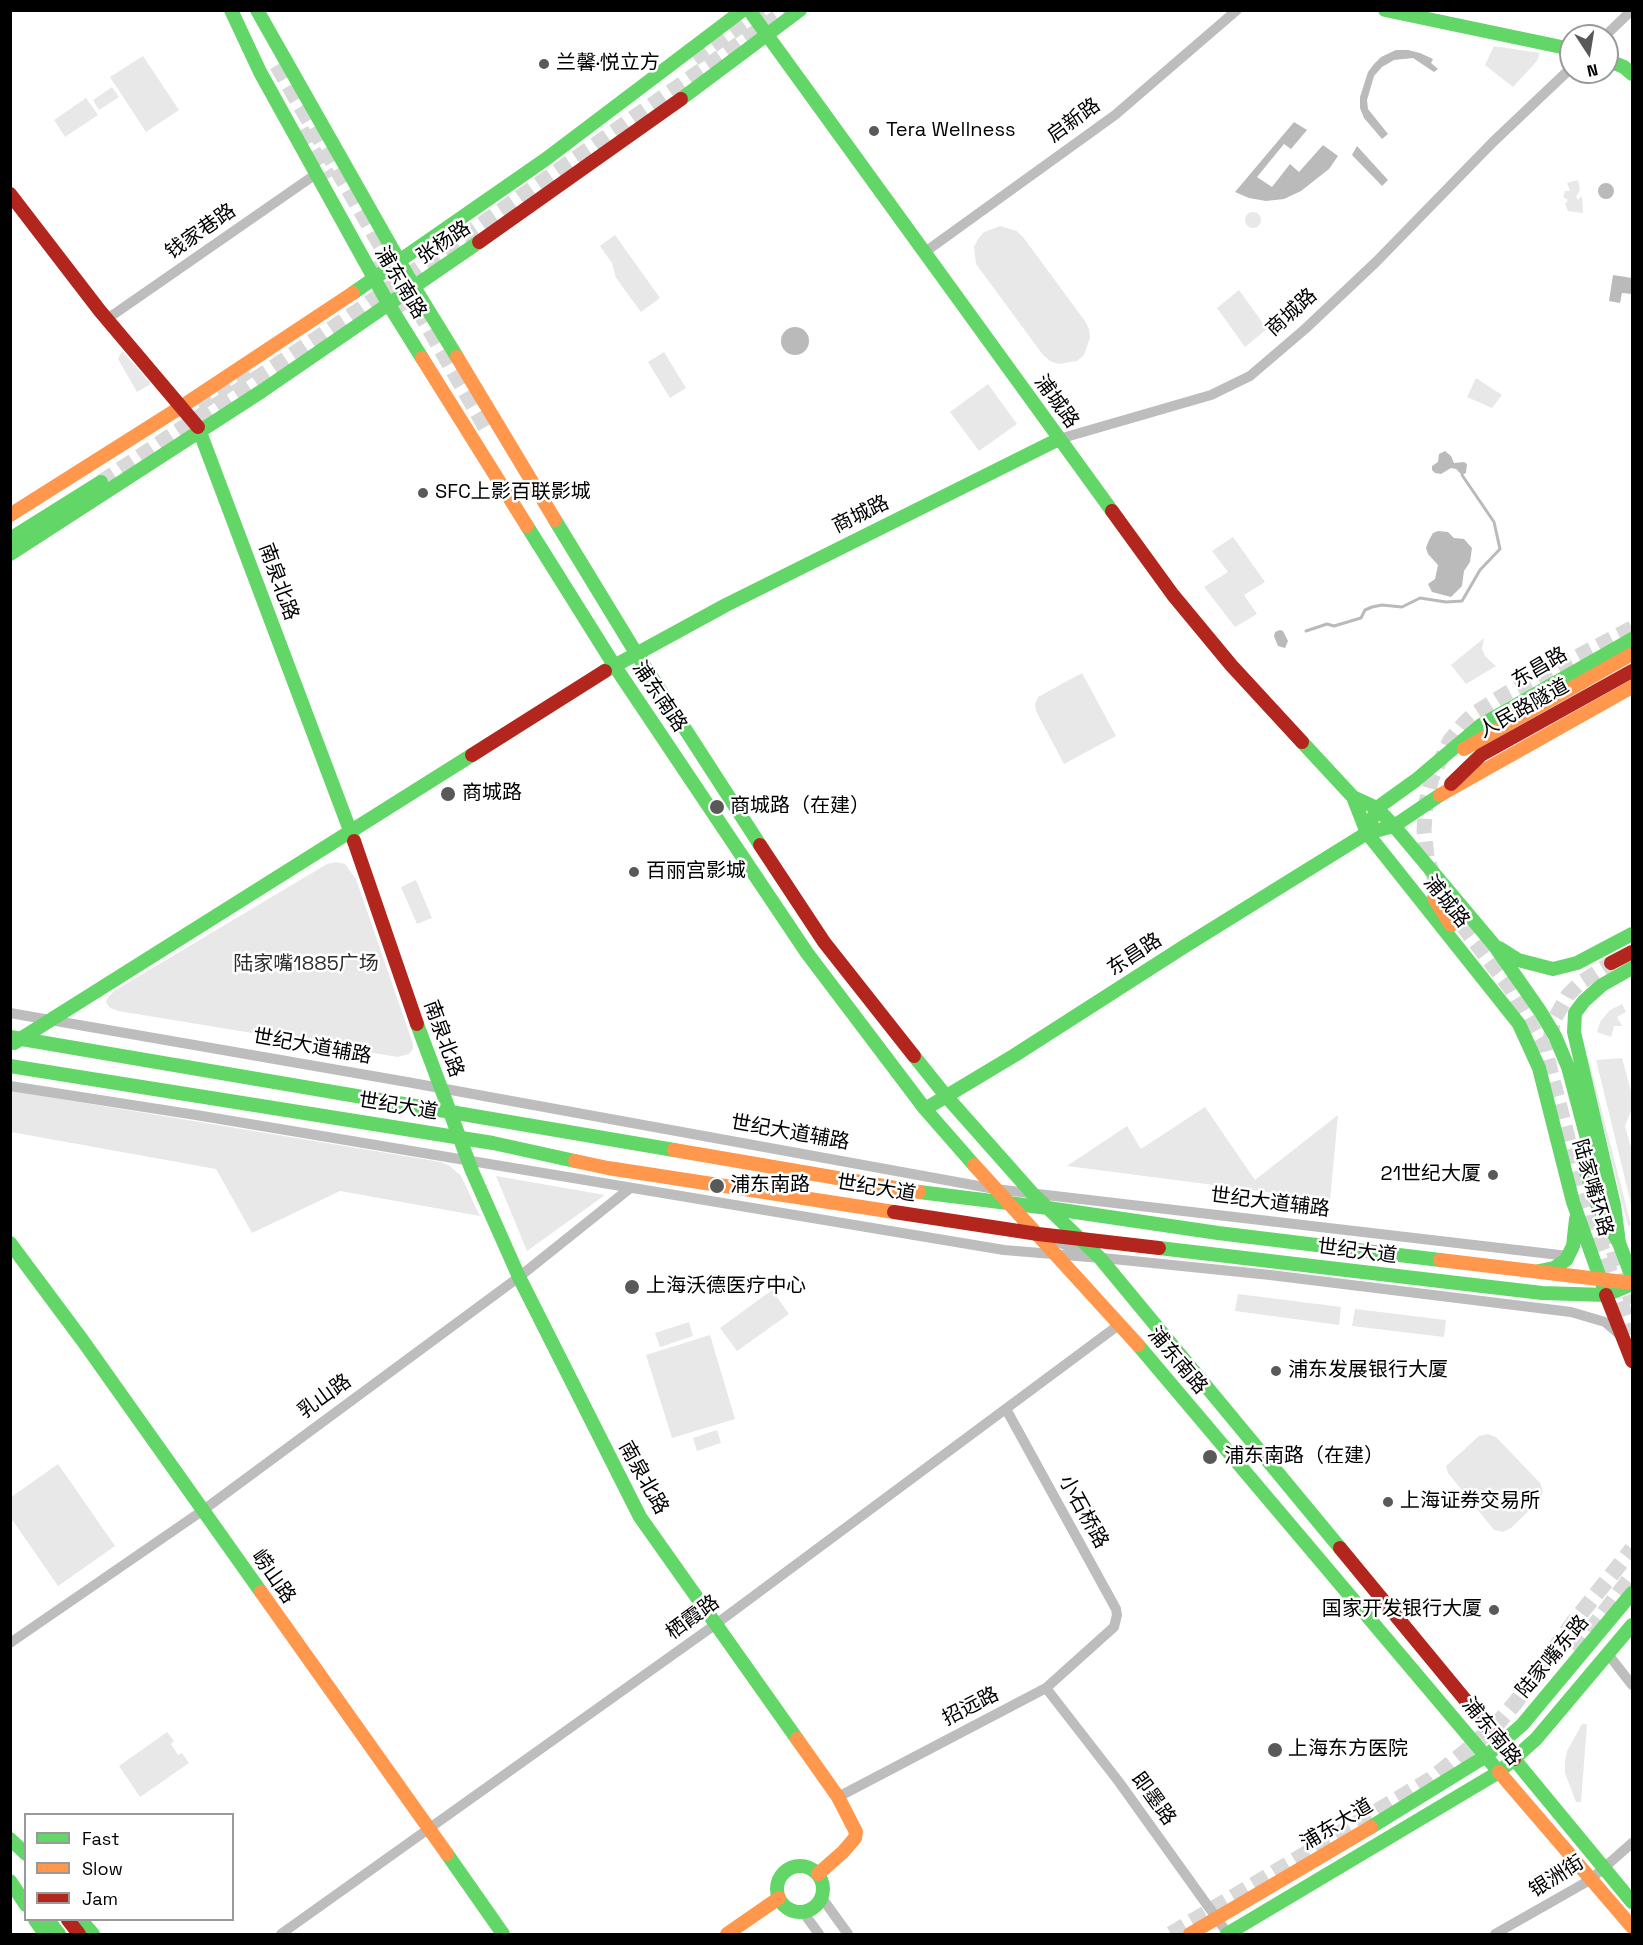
<!DOCTYPE html>
<html>
<head>
<meta charset="utf-8">
<style>
	body { margin:0 }
	#map { position:relative; width:1643px; height:1945px; overflow:hidden; background:#fff; font-family:"Space Grotesk",sans-serif }
	canvas { display:block }
	.frame { position:absolute; inset:0; border:12px solid #000; pointer-events:none }
	.legend { position:absolute; left:24px; top:1813px; width:210px; height:108px; box-sizing:border-box; background:#fff; border:2px solid #999; margin:0; padding:8px 10px; list-style:none; font-size:18px; color:#000 }
	.legend li { display:flex; align-items:center; gap:12px; height:30px }
	.legend b { width:30px; border:2px solid #999 }
	.north { position:absolute; left:1559px; top:24px; width:60px; height:60px; box-sizing:border-box; background:#fff; border:2px solid #999; border-radius:50%; rotate:168deg; font-size:16px; font-weight:700; line-height:24px; text-align:center; color:#000 }
	.north::after { content:''; display:block; margin:auto; width:21px; height:27px; background:#595959; clip-path:polygon(50% 0,100% 100%,50% 72%,0 100%) }
</style>
</head>
<body>
<div id="map">
<canvas width="1643" height="1945"></canvas>
<div class="frame"></div>
<ul class="legend">
<li><b style="height:8px;background:#63d668"></b>Fast</li>
<li><b style="height:8px;background:#ff974d"></b>Slow</li>
<li><b style="height:8px;background:#b3261e"></b>Jam</li>
</ul>
<div class="north">N</div>
</div>
<script>
const c = document.querySelector('canvas').getContext('2d');
c.lineJoin = 'round';
function fillPath(path, color) {
  c.fillStyle = color;
  c.fill(path, 'evenodd');
}
function poly(rows) {
  const path = new Path2D();
  for (const r of rows) {
    if (r.length === 3) {
      path.moveTo(r[0] + r[2], r[1]);
      path.arc(r[0], r[1], r[2], 0, 2 * Math.PI);
      continue;
    }
    path.moveTo(r[0], r[1]);
    for (let i = 2; i < r.length; i += 2) path.lineTo(r[i], r[i + 1]);
  }
  return path;
}
function trace(path, color, width, dash) {
  c.strokeStyle = color;
  c.lineWidth = width;
  c.lineCap = dash ? 'butt' : 'round';
  c.setLineDash(dash || []);
  c.stroke(path);
}
function drawText(font, color, halo, rows, align = 'center') {
  c.font = font + ' "Space Grotesk","Noto Sans SC",sans-serif';
  c.lineWidth = 5;
  c.setLineDash([]);
  c.textBaseline = 'middle';
  c.strokeStyle = halo;
  c.fillStyle = color;
  for (const [text, x, y, turn = 0] of rows) {
    c.save();
    c.translate(x, y);
    c.rotate((+turn || 0) * Math.PI / 180);
    c.textAlign = isNaN(turn) ? turn : align;
    if (halo) c.strokeText(text, 0, 0);
    c.fillText(text, 0, 0);
    c.restore();
  }
}
const green = poly([
	[1494,46,1540,53,1537,61,1513,87,1485,65],
	[143,56,179,110,146,132,110,77],
	[112,87,119,97,99,110,93,100],
	[86,98,98,115,65,137,54,120],
	[1578,180,1580,190,1576,197,1578,200,1582,196,1583,213,1568,211,1565,204,1568,200,1563,197,1565,191,1570,191,1567,183],
	[1253,220,8],
	[1000,226,1017,231,1023,237,1085,321,1089,329,1090,338,1084,355,1077,361,1059,364,1050,361,1043,355,976,264,974,247,978,239,984,232],
	[615,235,660,298,641,312,616,278,612,263,600,246],
	[1239,290,1267,329,1245,347,1217,308],
	[122,351,151,384,137,392,118,359],
	[664,352,686,388,670,398,648,362],
	[1476,378,1502,395,1492,408,1467,397],
	[988,384,1017,424,979,451,950,412],
	[1233,537,1265,582,1244,595,1257,614,1235,627,1204,587,1228,572,1212,551],
	[1484,638,1482,649,1485,656,1496,666,1466,684,1451,665],
	[1082,673,1116,736,1064,764,1036,711,1035,704,1038,697],
	[336,862,345,864,356,879,413,1044,413,1049,409,1054,398,1057,118,1011,110,1008,106,1002,108,997,114,991,327,864],
	[416,880,432,918,417,924,401,887],
	[1622,1004,1626,1012,1617,1017,1622,1026,1614,1026,1611,1037,1597,1032,1600,1022,1610,1010],
	[1588,1057,1631,1225,1628,1226,1586,1058],
	[1622,1058,1632,1095,1632,1108,1625,1126,1632,1151,1632,1208,1596,1060],
	[12,1091,441,1162,450,1166,461,1176,480,1216,340,1191,252,1233,216,1169,11,1132],
	[1205,1107,1255,1180,1338,1115,1330,1200,1067,1166,1127,1126,1141,1149],
	[496,1176,605,1195,527,1251],
	[772,1290,789,1314,737,1351,720,1328],
	[1238,1294,1341,1307,1339,1325,1235,1311],
	[1355,1309,1446,1320,1444,1337,1352,1326],
	[689,1322,693,1336,660,1347,655,1333],
	[710,1335,735,1419,672,1438,646,1355],
	[717,1430,721,1443,697,1451,693,1438],
	[1488,1434,1496,1437,1540,1483,1543,1491,1540,1500,1511,1528,1503,1532,1494,1530,1448,1473,1446,1466,1479,1436],
	[58,1464,115,1546,58,1586,11,1518,10,1498],
	[1582,1724,1587,1724,1581,1802,1576,1802,1565,1773,1565,1761,1567,1751],
	[167,1732,174,1741,171,1744,178,1755,182,1753,189,1763,140,1797,119,1766]
]);
const water = poly([
	[1396,50,1408,50,1420,53,1433,59,1431,63,1438,69,1434,72,1413,58,1394,60,1382,67,1374,76,1367,100,1368,109,1388,134,1382,139,1364,118,1360,108,1360,97,1368,72,1374,64,1381,57],
	[1294,122,1307,130,1291,149,1284,144,1257,177,1272,187,1290,164,1299,172,1323,145,1338,156,1329,169,1301,191,1284,199,1266,201,1249,198,1235,192],
	[1357,146,1388,180,1382,186,1352,155],
	[1606,191,8],
	[1613,275,1632,278,1632,294,1622,293,1620,303,1609,301],
	[795,341,14],
	[1445,451,1451,456,1454,463,1464,462,1467,464,1466,473,1462,475,1456,469,1451,468,1441,474,1435,473,1432,470,1432,466,1438,462,1439,454],
	[1438,531,1448,532,1454,538,1464,539,1472,548,1470,562,1464,571,1462,586,1451,597,1432,592,1428,584,1435,579,1438,565,1428,554,1426,548,1429,540,1433,533],
	[1280,630,1283,631,1288,641,1285,648,1278,646,1274,636,1275,632]
]);
const stream = poly([
	[1306,631,1327,624,1334,626,1361,618,1365,610,1372,607,1382,605,1402,607,1420,598,1446,602,1462,601,1480,570,1500,549,1494,522,1462,475]
]);
const secondaryTunnel = poly([
	[694,59,763,10],
	[198,405,253,368],
	[101,482,360,309,787,10],
	[1632,628,1507,693,1475,713,1465,722,1450,740,1432,778,1426,802,1424,830,1427,857,1438,889,1458,920,1510,988,1545,1049,1581,1188,1632,1334],
	[1550,1039,1554,1020,1568,995,1580,983,1611,963],
	[1608,1229,1615,1256,1632,1303]
]);
const primaryTunnel = poly([
	[277,65,388,258],
	[301,130,329,178],
	[377,260,406,310],
	[406,288,486,428],
	[1575,1651,1632,1576],
	[1171,1934,1431,1779,1465,1752,1497,1724,1516,1702,1573,1623,1632,1549]
]);
const street = poly([
	[1605,36,1632,10],
	[925,252,1115,115,1237,10],
	[107,319,316,174],
	[1059,439,1211,395,1250,376,1305,329,1376,262,1493,142,1571,68],
	[10,1013,407,1082,995,1189,1568,1256],
	[10,1086,196,1115,1004,1250,1113,1259,1270,1275,1571,1312,1605,1322,1619,1334],
	[1055,1241,1088,1253],
	[10,1643,202,1511,519,1277,629,1189],
	[1608,1654,1632,1685],
	[1046,1688,1119,1782,1228,1934],
	[838,1797,1046,1688,1114,1627,1117,1615,1116,1609,1006,1409],
	[822,1898,848,1934],
	[803,1912,819,1934],
	[281,1934,716,1624,1120,1324],
	[1495,1934,1590,1880,1632,1843]
]);
const fast = poly([
	[231,10,260,72,389,305,422,358],
	[257,10,414,287,457,357],
	[749,10,1112,511],
	[1385,10,1571,49],
	[1607,60,1624,67,1632,74],
	[681,99,800,10],
	[353,293,546,159,743,10],
	[198,427,354,841],
	[555,520,636,653,760,845],
	[527,526,614,665,807,953,925,1109,974,1165],
	[10,539,101,482],
	[10,554,262,391,479,242],
	[605,671,726,605,1059,439],
	[1302,742,1353,797,1367,833,1519,1024,1539,1068,1573,1202,1604,1289],
	[1353,797,1377,808,1394,826,1494,945,1540,1011,1555,1036,1568,1067,1599,1184],
	[1373,818,1377,808,1416,780,1481,725,1632,639],
	[1499,948,1518,960,1553,969,1577,963,1632,934],
	[417,1024,472,1171,519,1277,640,1517,797,1739],
	[10,1037,674,1150],
	[14,1043,472,755],
	[914,1056,946,1096,1032,1193,1100,1258,1340,1548],
	[10,1066,493,1143,575,1161],
	[925,1109,1015,1055,1185,946,1367,833,1394,826,1440,795],
	[1586,1172,1597,1204,1619,1243,1632,1277],
	[919,1192,1048,1208,1218,1233,1440,1260],
	[10,1243,83,1341,261,1592],
	[1619,1243,1614,1205,1574,1032,1575,1013,1584,1001,1602,985,1632,968],
	[1159,1248,1542,1293,1606,1295,1632,1284],
	[1539,1271,1554,1268,1566,1260,1573,1246,1576,1219],
	[1138,1345,1499,1772],
	[1514,1759,1632,1902],
	[1371,1827,1486,1756,1522,1725,1632,1593],
	[10,1839,26,1854],
	[447,1854,503,1934],
	[800,1889,23],
	[10,1881,26,1905],
	[35,1920,45,1934],
	[48,1920,59,1934],
	[81,1920,93,1934],
	[1227,1934,1499,1772,1536,1739,1632,1625]
]);
const slow = poly([
	[457,357,555,520],
	[422,358,527,526],
	[10,515,181,407,353,293],
	[1464,749,1632,654],
	[1440,795,1632,687],
	[1434,898,1451,925],
	[674,1150,919,1192],
	[575,1161,608,1168,894,1212],
	[974,1165,1138,1345],
	[1440,1260,1632,1283],
	[261,1592,447,1854],
	[797,1739,838,1797,856,1832,855,1838,843,1852,818,1874],
	[1499,1772,1632,1927],
	[727,1934,779,1898],
	[1190,1934,1371,1827]
]);
const jam = poly([
	[10,194,100,311,198,427],
	[479,242,681,99],
	[1112,511,1173,595,1231,665,1302,742],
	[472,755,605,671],
	[1451,784,1481,755,1632,671],
	[354,841,417,1024],
	[760,845,824,942,914,1056],
	[1611,963,1632,952],
	[894,1212,1038,1234,1159,1248],
	[1606,1295,1632,1361],
	[1340,1548,1514,1759],
	[68,1920,79,1934]
]);
const markers = [
	[544,64,6,"#595959"],
	[874,131,6,"#595959"],
	[423,493,6,"#595959"],
	[448,794,8,"#595959"],
	[717,807,8,"#595959"],
	[634,872,6,"#595959"],
	[1493,1175,6,"#595959"],
	[717,1186,8,"#595959"],
	[632,1287,8,"#595959"],
	[1276,1371,6,"#595959"],
	[1210,1457,8,"#595959"],
	[1388,1502,6,"#595959"],
	[1494,1610,6,"#595959"],
	[1275,1750,8,"#595959"]
];
const poiNames = [
	["兰馨·悦立方",556,64],
	["Tera Wellness",886,131],
	["SFC上影百联影城",435,493],
	["商城路",462,794],
	["商城路（在建）",730,807],
	["百丽宫影城",646,872],
	["21世纪大厦",1481,1175,"right"],
	["浦东南路",730,1186],
	["上海沃德医疗中心",646,1287],
	["浦东发展银行大厦",1288,1371],
	["浦东南路（在建）",1224,1457],
	["上海证券交易所",1400,1502],
	["国家开发银行大厦",1482,1610,"right"],
	["上海东方医院",1288,1750]
];
const streetNames = [
	["启新路",1074,121,-36],
	["钱家巷路",201,232,-35],
	["张杨路",444,243,-34],
	["浦东南路",400,283,59],
	["商城路",1292,313,-42],
	["浦城路",1056,402,54],
	["商城路",861,515,-26],
	["南泉北路",278,582,70],
	["东昌路",1540,668,-30],
	["浦东南路",659,697,56],
	["人民路隧道",1524,709,-29],
	["浦城路",1446,902,51],
	["东昌路",1135,955,-33],
	["南泉北路",443,1039,70],
	["世纪大道辅路",312,1047,10],
	["世纪大道",398,1107,9],
	["世纪大道辅路",790,1133,10],
	["陆家嘴环路",1592,1188,74],
	["世纪大道",876,1189,9],
	["世纪大道辅路",1270,1203,7],
	["世纪大道",1357,1252,7],
	["浦东南路",1177,1361,50],
	["乳山路",325,1397,-36],
	["南泉北路",643,1478,61],
	["小石桥路",1083,1512,61],
	["崂山路",273,1577,55],
	["栖霞路",693,1618,-36],
	["陆家嘴东路",1553,1657,-50],
	["招远路",971,1707,-27],
	["浦东南路",1491,1732,51],
	["即墨路",1153,1799,54],
	["浦东大道",1337,1825,-31],
	["银洲街",1557,1877,-32]
];
const parkNames = [
	["陆家嘴1885广场",306,965]
];
fillPath(green, '#e8e8e8');
fillPath(water, '#bababa');
trace(stream, '#bababa', 3);
trace(secondaryTunnel, '#d9d9d9', 15, [15, 8]);
trace(primaryTunnel, '#d9d9d9', 16, [16, 8]);
trace(street, '#bdbdbd', 10);
trace(fast, '#63d668', 14);
trace(slow, '#ff974d', 14);
trace(jam, '#b3261e', 14);
for (const [x, y, r, color] of markers) {
  const dot = new Path2D();
  dot.arc(x, y, r, 0, 2 * Math.PI);
  c.fillStyle = color;
  c.fill(dot);
  trace(dot, '#fff', 2);
}
drawText('20px', '#000', '#fff', poiNames, 'left');
drawText('20px', '#000', '#fff', streetNames);
drawText('20px', '#2d2d2d', '#fff', parkNames);
</script>
</body>
</html>
